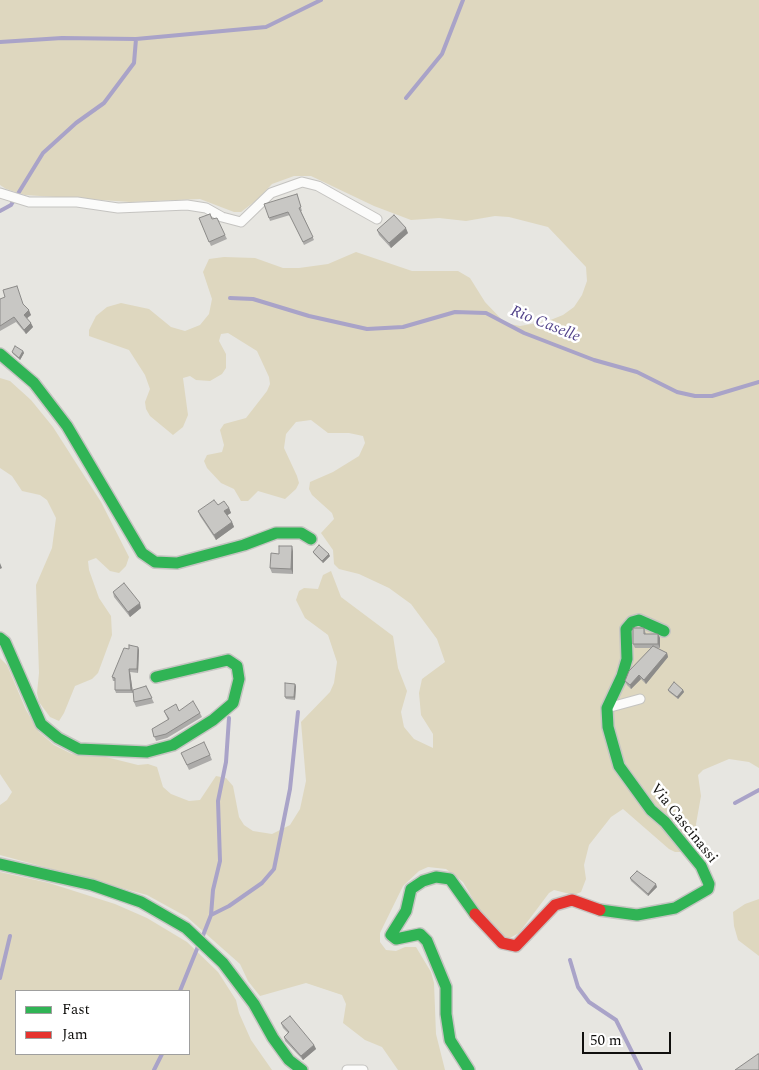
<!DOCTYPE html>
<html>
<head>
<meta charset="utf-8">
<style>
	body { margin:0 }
	#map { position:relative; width:759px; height:1070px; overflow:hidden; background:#e7e6e1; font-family:Spectral,serif }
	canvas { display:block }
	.legend { position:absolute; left:15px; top:990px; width:175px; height:65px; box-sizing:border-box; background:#fff; border:1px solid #9f9f9e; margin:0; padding:6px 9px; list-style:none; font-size:15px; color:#100f0d }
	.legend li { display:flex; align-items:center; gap:10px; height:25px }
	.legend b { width:25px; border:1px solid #9f9f9e }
	.scale { position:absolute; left:582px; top:1032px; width:89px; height:22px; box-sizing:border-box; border:2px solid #100f0d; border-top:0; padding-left:6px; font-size:15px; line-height:18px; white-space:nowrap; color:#100f0d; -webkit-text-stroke:4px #fff; paint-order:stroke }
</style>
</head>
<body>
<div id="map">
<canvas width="759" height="1070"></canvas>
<ul class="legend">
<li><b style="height:6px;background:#30b455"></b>Fast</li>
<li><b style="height:6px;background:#e5322d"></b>Jam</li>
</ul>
<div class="scale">50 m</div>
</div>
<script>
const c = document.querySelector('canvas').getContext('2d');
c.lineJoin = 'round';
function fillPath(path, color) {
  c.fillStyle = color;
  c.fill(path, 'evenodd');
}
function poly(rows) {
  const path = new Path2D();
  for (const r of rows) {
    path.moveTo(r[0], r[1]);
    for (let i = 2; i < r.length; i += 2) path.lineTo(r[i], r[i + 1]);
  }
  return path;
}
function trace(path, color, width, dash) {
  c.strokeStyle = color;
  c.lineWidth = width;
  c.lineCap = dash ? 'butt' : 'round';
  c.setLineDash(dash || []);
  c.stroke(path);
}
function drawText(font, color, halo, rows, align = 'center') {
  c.font = font + ' Spectral,serif';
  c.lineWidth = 5;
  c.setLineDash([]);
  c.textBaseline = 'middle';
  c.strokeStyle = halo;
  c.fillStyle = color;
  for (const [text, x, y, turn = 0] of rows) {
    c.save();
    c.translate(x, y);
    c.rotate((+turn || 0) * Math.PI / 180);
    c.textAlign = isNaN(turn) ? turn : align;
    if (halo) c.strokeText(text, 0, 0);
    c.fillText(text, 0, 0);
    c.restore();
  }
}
const green = poly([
	[0,0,759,0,759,768,749,762,729,759,703,770,698,775,701,796,696,824,697,837,681,852,675,852,669,849,623,809,611,817,589,845,584,865,586,879,581,892,574,895,554,890,549,893,519,933,506,940,484,918,463,882,446,869,428,867,419,871,403,886,380,933,380,942,386,950,396,951,405,947,416,947,431,972,434,983,436,1034,445,1070,398,1070,382,1047,365,1040,343,1023,346,1004,342,995,306,983,260,996,248,981,240,964,187,917,147,895,0,855,0,805,7,800,12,792,0,774,0,658,7,665,26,710,39,732,54,745,72,754,102,756,138,765,148,764,157,767,163,787,171,794,189,801,200,800,216,776,226,778,233,786,239,817,244,825,253,831,272,834,290,825,300,809,306,781,301,722,330,692,334,683,337,662,328,635,305,618,296,600,299,591,304,588,318,589,323,575,331,571,341,597,393,636,398,668,407,691,401,712,404,727,414,739,433,748,433,734,421,715,419,693,422,679,445,662,437,639,411,604,389,588,359,574,339,569,334,564,333,550,321,533,334,519,332,513,312,495,309,489,310,482,333,472,359,456,365,443,363,436,349,433,328,433,311,420,296,422,286,434,284,448,297,476,299,483,296,489,285,499,258,491,248,501,241,501,234,489,221,483,207,468,204,461,207,455,222,452,224,445,220,430,224,424,246,418,267,391,270,384,269,377,257,351,228,333,221,334,219,341,226,354,226,368,222,374,210,381,196,380,190,376,183,378,188,415,183,427,173,435,150,416,146,409,145,402,150,389,145,375,129,350,89,336,89,330,96,316,107,307,121,303,149,309,171,327,185,331,200,325,209,314,212,299,203,272,209,259,224,257,255,258,283,268,299,268,328,264,356,252,412,271,458,271,470,278,485,302,505,323,520,326,548,321,563,315,574,307,582,295,587,281,586,267,548,227,509,217,495,216,466,221,439,218,411,220,374,206,311,176,294,176,272,184,258,199,241,212,234,212,200,199,131,202,25,195,6,189,0,185],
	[0,378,10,381,31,400,53,427,101,502,129,557,126,566,119,573,110,571,96,558,88,561,89,570,99,598,111,616,112,635,98,673,92,679,75,686,64,713,59,721,50,717,39,702,37,693,39,673,36,585,52,548,56,518,47,500,40,495,22,491,12,476,0,468],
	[0,872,49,883,115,904,147,918,187,942,218,972,236,1000,239,1013,251,1040,272,1070,0,1070],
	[16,991,189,991,189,1054,16,1054],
	[759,899,759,956,738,940,734,926,733,912,745,904]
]);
const stream = poly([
	[0,42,62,38,136,39,266,27,321,0],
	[406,98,442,54,463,0],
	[0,211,11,205,43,153,76,123,104,103,134,63,136,39],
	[230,298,253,299,309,316,367,329,403,327,455,312,486,313,524,333,594,360,637,372,677,392,695,396,712,396,759,382],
	[735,803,759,790],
	[211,915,213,890,220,861,218,801,226,762,229,718],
	[202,938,211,915,229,906,262,883,274,869,290,789,298,712],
	[570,960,578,987,589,1002,616,1020,641,1070],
	[0,978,10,936],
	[180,991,199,944],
	[154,1070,162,1054]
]);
const street = poly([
	[0,193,29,202,77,202,118,208,187,205,206,208,222,217,241,222,271,193,302,182,318,186,377,219],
	[607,708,640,699],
	[347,1070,363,1070]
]);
const fast = poly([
	[0,354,34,383,67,426,142,553,155,562,177,563,244,545,276,533,301,533,311,539],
	[0,638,5,642,41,724,58,738,79,749,147,752,173,745,213,720,233,703,239,679,237,666,228,660,156,677],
	[0,864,92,885,141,902,186,928,223,963,254,1004,273,1038,289,1060,302,1070],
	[600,910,637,915,675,908,708,889,709,884,701,866,665,822,651,810,619,766,608,727,607,708,622,676,627,659,626,629,632,622,639,620,664,631],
	[469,1070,450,1040,446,1014,446,987,427,941,420,934,396,939,391,935,406,911,411,889,423,881,436,877,450,879,475,914]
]);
const jam = poly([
	[475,914,502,943,516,946,555,905,572,900,600,910]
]);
const wall = poly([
	[297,194,302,211,301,211,314,240,304,245,290,215,270,221,269,218],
	[199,218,212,219,225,235,227,239,211,246],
	[377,230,408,233,391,248,379,235],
	[0,299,23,304,31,315,27,318,33,327,26,334,16,322,0,331],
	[23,351,24,353,20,360,13,354,12,352],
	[229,508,231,513,227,515,232,522,234,527,216,540,200,516,198,511],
	[293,551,293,574,272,573,270,568,279,554],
	[313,552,330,556,323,563,314,554],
	[113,592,141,608,130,617,114,597],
	[644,628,646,634,658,634,660,638,660,648,657,648,667,653,668,657,646,684,641,679,631,689,627,685,625,681,651,648,635,648,633,644],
	[138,647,139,650,138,673,130,672,133,693,116,693,115,690,115,681,113,681,112,677,129,649],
	[146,686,154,703,136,707,134,702],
	[296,686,295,700,286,699,285,697],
	[668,690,683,690,684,692,678,699,669,692],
	[164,711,179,711,200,713,202,717,167,738,156,741,152,729,168,720],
	[181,753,210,755,212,760,189,770],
	[630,878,657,887,648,896,631,881],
	[281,1023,314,1045,316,1049,303,1060,285,1041,284,1037,288,1033,283,1028]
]);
const shadedWall = poly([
	[406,228,408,233,391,248,389,243],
	[29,310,31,315,26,319,24,315],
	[31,323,33,327,26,334,24,330],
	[23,351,24,353,20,360,19,358],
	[229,508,231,513,226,516,224,511],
	[232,522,234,527,216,540,214,535],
	[292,546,293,551,293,574,291,569],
	[329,554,330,556,323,563,322,561],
	[0,563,2,568,0,569],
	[140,603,141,608,130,617,128,612],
	[658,634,660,638,660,648,658,644],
	[138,647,139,650,138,673,137,669],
	[667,653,668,657,646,684,644,680],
	[129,669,130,672,133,693,131,690],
	[639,675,641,679,631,689,630,685],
	[295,684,296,686,295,700,294,697],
	[683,690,684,692,678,699,677,697],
	[656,884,657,887,648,896,648,894],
	[314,1045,316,1049,303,1060,301,1056]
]);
const building = poly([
	[297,194,301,207,299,208,313,237,303,242,288,212,269,218,264,204,297,194],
	[210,214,212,219,217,218,225,235,209,242,199,218,210,214],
	[394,215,406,228,389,243,377,230,394,215],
	[17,286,23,304,29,310,24,315,31,323,24,330,14,317,0,326,0,299,5,297,3,290,17,286],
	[15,346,23,351,19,358,12,352,15,346],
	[214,500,218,505,224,501,229,508,224,511,232,522,214,535,198,511,214,500],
	[319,545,329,554,322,561,313,552,319,545],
	[279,546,292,546,291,569,270,568,271,553,279,554,279,546],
	[124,583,140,603,128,612,113,592,124,583],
	[633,628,644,628,644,634,658,634,658,644,633,644,633,628],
	[129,645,138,647,137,669,129,669,131,690,115,690,115,678,112,677,124,648,129,649,129,645],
	[653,646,667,653,644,680,639,675,630,685,625,681,629,671,653,646],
	[674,682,683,690,677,697,668,690,674,682],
	[285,683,295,684,294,697,285,697,285,683],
	[146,686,152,698,134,702,133,690,146,686],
	[193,701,200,713,166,734,154,737,152,729,169,719,164,711,176,704,179,711,193,701],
	[204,742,210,755,187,765,181,753,204,742],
	[637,871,656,884,648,894,630,878,637,871],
	[290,1016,314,1045,301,1056,284,1037,289,1032,281,1023,290,1016],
	[758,1054,759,1054,759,1070,735,1070,758,1054]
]);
const streetNames = [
	["Via Cascinassi",683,824,51]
];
const waterNames = [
	["Rio Caselle",545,325,22]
];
fillPath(green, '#ded7bf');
trace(stream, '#a9a3c8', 4);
trace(street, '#c5c4c1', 11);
trace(fast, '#c5c4c1', 14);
trace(jam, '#c5c4c1', 14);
trace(street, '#fbfbfa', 9);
trace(fast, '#30b455', 11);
trace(jam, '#e5322d', 11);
fillPath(wall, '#acaba9');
fillPath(shadedWall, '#8c8b89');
fillPath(building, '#c8c7c4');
trace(building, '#8c8b89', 1);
drawText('15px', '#100f0d', '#fff', streetNames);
drawText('italic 16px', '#52438a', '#fff', waterNames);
</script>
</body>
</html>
